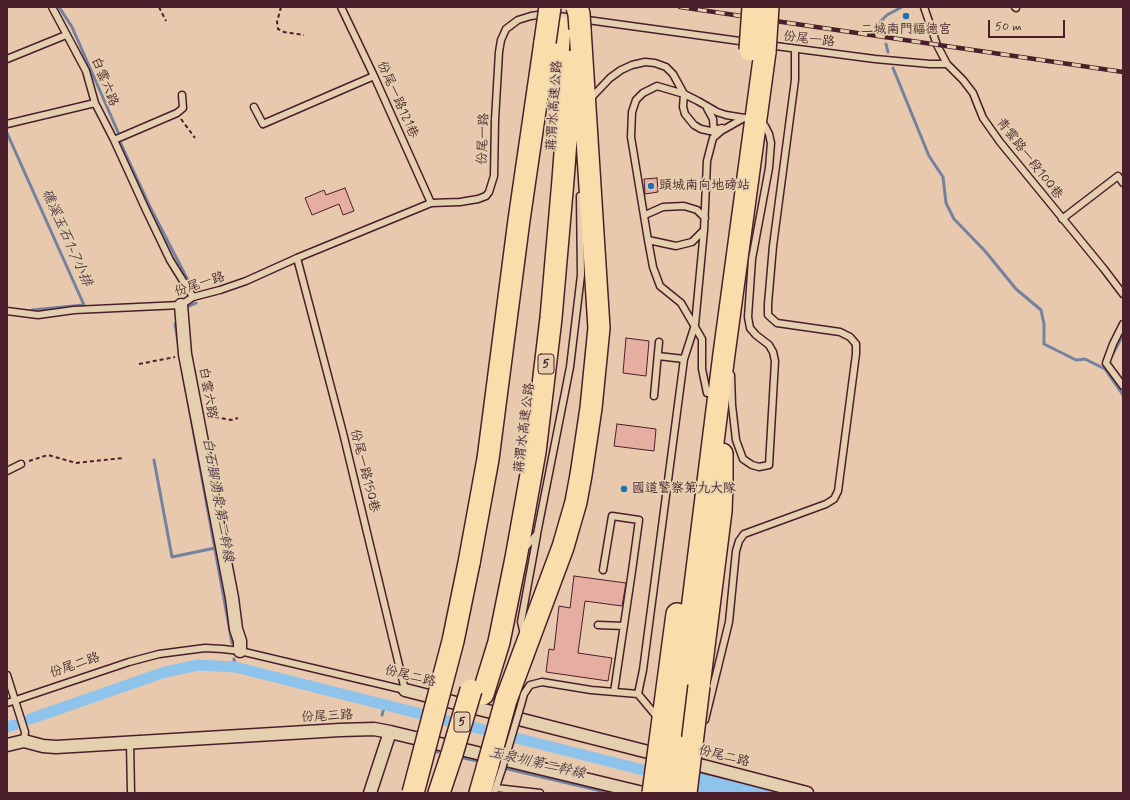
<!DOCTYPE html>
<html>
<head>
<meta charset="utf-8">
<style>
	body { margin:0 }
	#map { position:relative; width:1130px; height:800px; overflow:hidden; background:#e9c9ad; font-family:Mynerve,sans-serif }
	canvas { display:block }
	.frame { position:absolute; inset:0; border:8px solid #4a1f2b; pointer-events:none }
	.scale { position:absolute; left:988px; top:20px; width:77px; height:18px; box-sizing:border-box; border:2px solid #4a1f2b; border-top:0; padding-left:5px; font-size:12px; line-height:14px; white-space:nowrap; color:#4a1f2b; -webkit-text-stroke:3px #e4d0ae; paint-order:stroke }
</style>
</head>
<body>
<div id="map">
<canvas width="1130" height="800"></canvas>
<div class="frame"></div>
<div class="scale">50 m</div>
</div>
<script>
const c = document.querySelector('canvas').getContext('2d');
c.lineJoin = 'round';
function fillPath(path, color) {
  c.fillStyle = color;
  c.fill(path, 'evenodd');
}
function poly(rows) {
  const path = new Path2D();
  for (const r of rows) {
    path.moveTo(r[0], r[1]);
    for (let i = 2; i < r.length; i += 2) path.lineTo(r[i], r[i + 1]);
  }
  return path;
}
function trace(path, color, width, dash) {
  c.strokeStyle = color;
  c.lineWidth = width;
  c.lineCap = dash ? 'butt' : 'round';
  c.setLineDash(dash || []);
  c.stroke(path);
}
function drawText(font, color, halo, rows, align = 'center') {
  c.font = font + ' Mynerve,"LXGW WenKai TC",sans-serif';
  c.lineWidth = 3.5;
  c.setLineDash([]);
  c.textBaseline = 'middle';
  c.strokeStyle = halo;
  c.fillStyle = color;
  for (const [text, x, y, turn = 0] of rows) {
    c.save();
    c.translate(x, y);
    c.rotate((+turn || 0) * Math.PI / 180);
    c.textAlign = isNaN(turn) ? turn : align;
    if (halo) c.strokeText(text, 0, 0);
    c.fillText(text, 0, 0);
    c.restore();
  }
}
const water = poly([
	[696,772,783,793,698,793,693,792,696,772]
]);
const stream = poly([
	[59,7,72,27,118,132],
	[882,30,880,22,887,15,902,7],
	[886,44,888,52],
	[893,68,929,156,943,177,946,203,954,219,985,251,1016,289,1041,310,1044,324,1044,344,1076,360,1085,359,1105,369,1123,395],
	[7,133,84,305,32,310],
	[120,142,149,205,193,290],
	[185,308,196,303],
	[175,324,179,348],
	[1110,359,1123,335],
	[181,363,232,643],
	[154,460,172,557,215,548],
	[234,659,235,667],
	[382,715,385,705],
	[431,750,438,752],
	[459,757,482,762],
	[495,766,610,793]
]);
const canal = poly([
	[30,719,165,672,198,665,235,667,659,774],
	[7,727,14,725]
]);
const building = poly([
	[657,178,658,192,645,194,644,179,657,178],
	[345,188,354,211,343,215,339,204,312,215,305,198,324,190,326,195,345,188],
	[626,338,649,341,646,376,623,373,626,338],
	[617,424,656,429,654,451,614,446,617,424],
	[574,576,626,583,622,606,585,601,578,653,612,658,608,681,546,672,549,649,554,650,559,606,570,608,574,576]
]);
const path = poly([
	[159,7,166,21],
	[281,7,277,22,278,29,284,32,304,35],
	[181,119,195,138],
	[139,364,175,357],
	[208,418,216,417,231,420,238,418],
	[29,461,48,455,76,463,123,458]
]);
const lane = poly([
	[52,7,86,71,95,103,114,140,146,210,170,260,193,297],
	[341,7,374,76,431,203],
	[924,7,937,45,947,64,963,80,973,93,983,118,1000,142,1104,269,1123,294],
	[1015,7,1016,8],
	[768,45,875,59,930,64,947,64],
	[7,59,66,35],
	[590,99,610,78,621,70,632,65,645,62,655,63,666,67,673,74,684,94,683,107,685,114,694,125,701,129,710,131,722,128],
	[254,107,263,124,374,76],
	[707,108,713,119,714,133],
	[7,124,95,103],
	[114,140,177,113,183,108,182,95],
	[645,215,663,207,684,206,697,210,705,218],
	[1062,219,1118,176,1123,183],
	[648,240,676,246,692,242,704,230],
	[7,311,38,315,74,310,181,305,193,297,220,290,246,281,297,258,431,203,460,202,478,199,486,196,489,192,494,176,495,120,499,52,501,40,506,29,518,20,531,16,544,14,747,42],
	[1123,324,1113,344,1106,363,1123,386],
	[658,356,684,359],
	[707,393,702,369,702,339,681,303,660,286,653,267,648,240,631,137,632,112,636,100,643,93,657,86,684,94,698,101,717,112,726,115,757,120,765,126,769,134,771,143,769,168,752,259,748,317,750,328,756,335,769,345,773,352,775,361,769,465,759,467,752,465,743,459,736,440,732,405,731,375],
	[654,396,659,342],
	[7,471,21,464],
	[524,549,537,534,570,367,581,275,580,196],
	[603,570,612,516,639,520,632,571,614,692],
	[598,625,624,626],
	[524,634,521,622,537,535],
	[7,675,25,732,24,741],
	[7,703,129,662,159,654,205,648,223,649,240,651,405,690,343,433,297,258],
	[521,705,524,694,530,685,542,682,591,690,638,694],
	[658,718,638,694,643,670,684,359,695,325,704,230,707,161,713,138,721,131,744,118],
	[705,720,729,622,736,551,739,541,744,534,826,504,834,499,838,491,856,354,856,344,850,337,840,332,777,323,768,315,768,304,773,246,795,80,795,49],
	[130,742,131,793],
	[496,788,540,793],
	[494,793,502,769]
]);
const street = poly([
	[181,305,185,354,232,598,236,629,240,641,240,651],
	[405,690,664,756],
	[7,745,24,741,43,746,56,747,340,730,374,729,390,732,643,793],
	[684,761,807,793],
	[370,793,390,732]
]);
const highway = poly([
	[556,84,560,27],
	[469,563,488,459,519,220,545,42],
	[699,686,721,511,722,485,722,454],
	[483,694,499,642,516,558,535,452,551,318,563,180,572,61],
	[506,700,563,547,576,502,581,475,591,408,599,328,580,29],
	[660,741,677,614],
	[675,745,724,354,765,52],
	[439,793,452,754],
	[480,793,488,765]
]);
const rail = poly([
	[680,7,1123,72]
]);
const laneBridge = poly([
	[502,769,521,705]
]);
const highwayBridge = poly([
	[577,7,579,14,580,29],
	[545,42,550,7],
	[750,50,753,7],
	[765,52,768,7],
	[452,754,471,690],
	[488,765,506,700],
	[413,793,453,641,469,563],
	[653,793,660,741],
	[669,793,675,745],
	[686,793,699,686]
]);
const markers = [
	[906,16,4,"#1f6fb2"],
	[651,186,4,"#1f6fb2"],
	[624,489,4,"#1f6fb2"]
];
const shields = [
	[546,364,16],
	[462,722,16]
];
const shieldNames = [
	["5",546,364],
	["5",462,722]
];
const poiNames = [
	["二城南門福德宮",906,30,"center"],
	["頭城南向地磅站",659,186],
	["國道警察第九大隊",632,489]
];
const streetNames = [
	["份尾一路",809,40,7],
	["白雲六路",104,82,68],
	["份尾一路121巷",397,100,66],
	["蔣渭水高速公路",555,106,-86],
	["份尾一路",484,139,-88],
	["青雲路一段100巷",1029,159,52],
	["份尾一路",200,285,-18],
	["白雲六路",207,393,80],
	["蔣渭水高速公路",525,428,-83],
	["份尾一路150巷",364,471,76],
	["份尾二路",75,666,-19],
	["份尾二路",410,677,14],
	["份尾三路",327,717,-3],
	["份尾二路",724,757,14]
];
const waterNames = [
	["礁溪玉石1-7小排",66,238,66],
	["白石腳湧泉第二幹線",217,500,80],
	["玉泉圳第二幹線",537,764,13]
];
fillPath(water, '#8ec4ec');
trace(water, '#73829f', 1);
trace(stream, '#73829f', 3);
trace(canal, '#8ec4ec', 11);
fillPath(building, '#e6aea1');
trace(building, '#4a1f2b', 1);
trace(lane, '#4a1f2b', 9);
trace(street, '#4a1f2b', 15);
trace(highway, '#4a1f2b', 24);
trace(path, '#4a1f2b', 2, [4, 3]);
trace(lane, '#e4d0ae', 6);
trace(street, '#e4d0ae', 12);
trace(highway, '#f9deab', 21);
trace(rail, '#4a1f2b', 4.5);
trace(rail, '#e4d0ae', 3, [9]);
trace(laneBridge, '#4a1f2b', 9, []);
trace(highwayBridge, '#4a1f2b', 24, []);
trace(laneBridge, '#e4d0ae', 6);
trace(highwayBridge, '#f9deab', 21);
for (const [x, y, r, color] of markers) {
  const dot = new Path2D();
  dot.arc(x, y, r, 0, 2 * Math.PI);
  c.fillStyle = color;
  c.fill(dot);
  trace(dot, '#e4d0ae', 1.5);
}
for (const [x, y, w] of shields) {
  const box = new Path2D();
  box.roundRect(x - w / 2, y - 10, w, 20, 3);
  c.fillStyle = '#e4d0ae';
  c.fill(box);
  trace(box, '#4a1f2b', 1);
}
drawText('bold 12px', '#4a1f2b', null, shieldNames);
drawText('13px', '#4a1f2b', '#e4d0ae', poiNames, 'left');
drawText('13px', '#4a1f2b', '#e4d0ae', streetNames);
drawText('italic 14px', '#543848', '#e4d0ae', waterNames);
</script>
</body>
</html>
